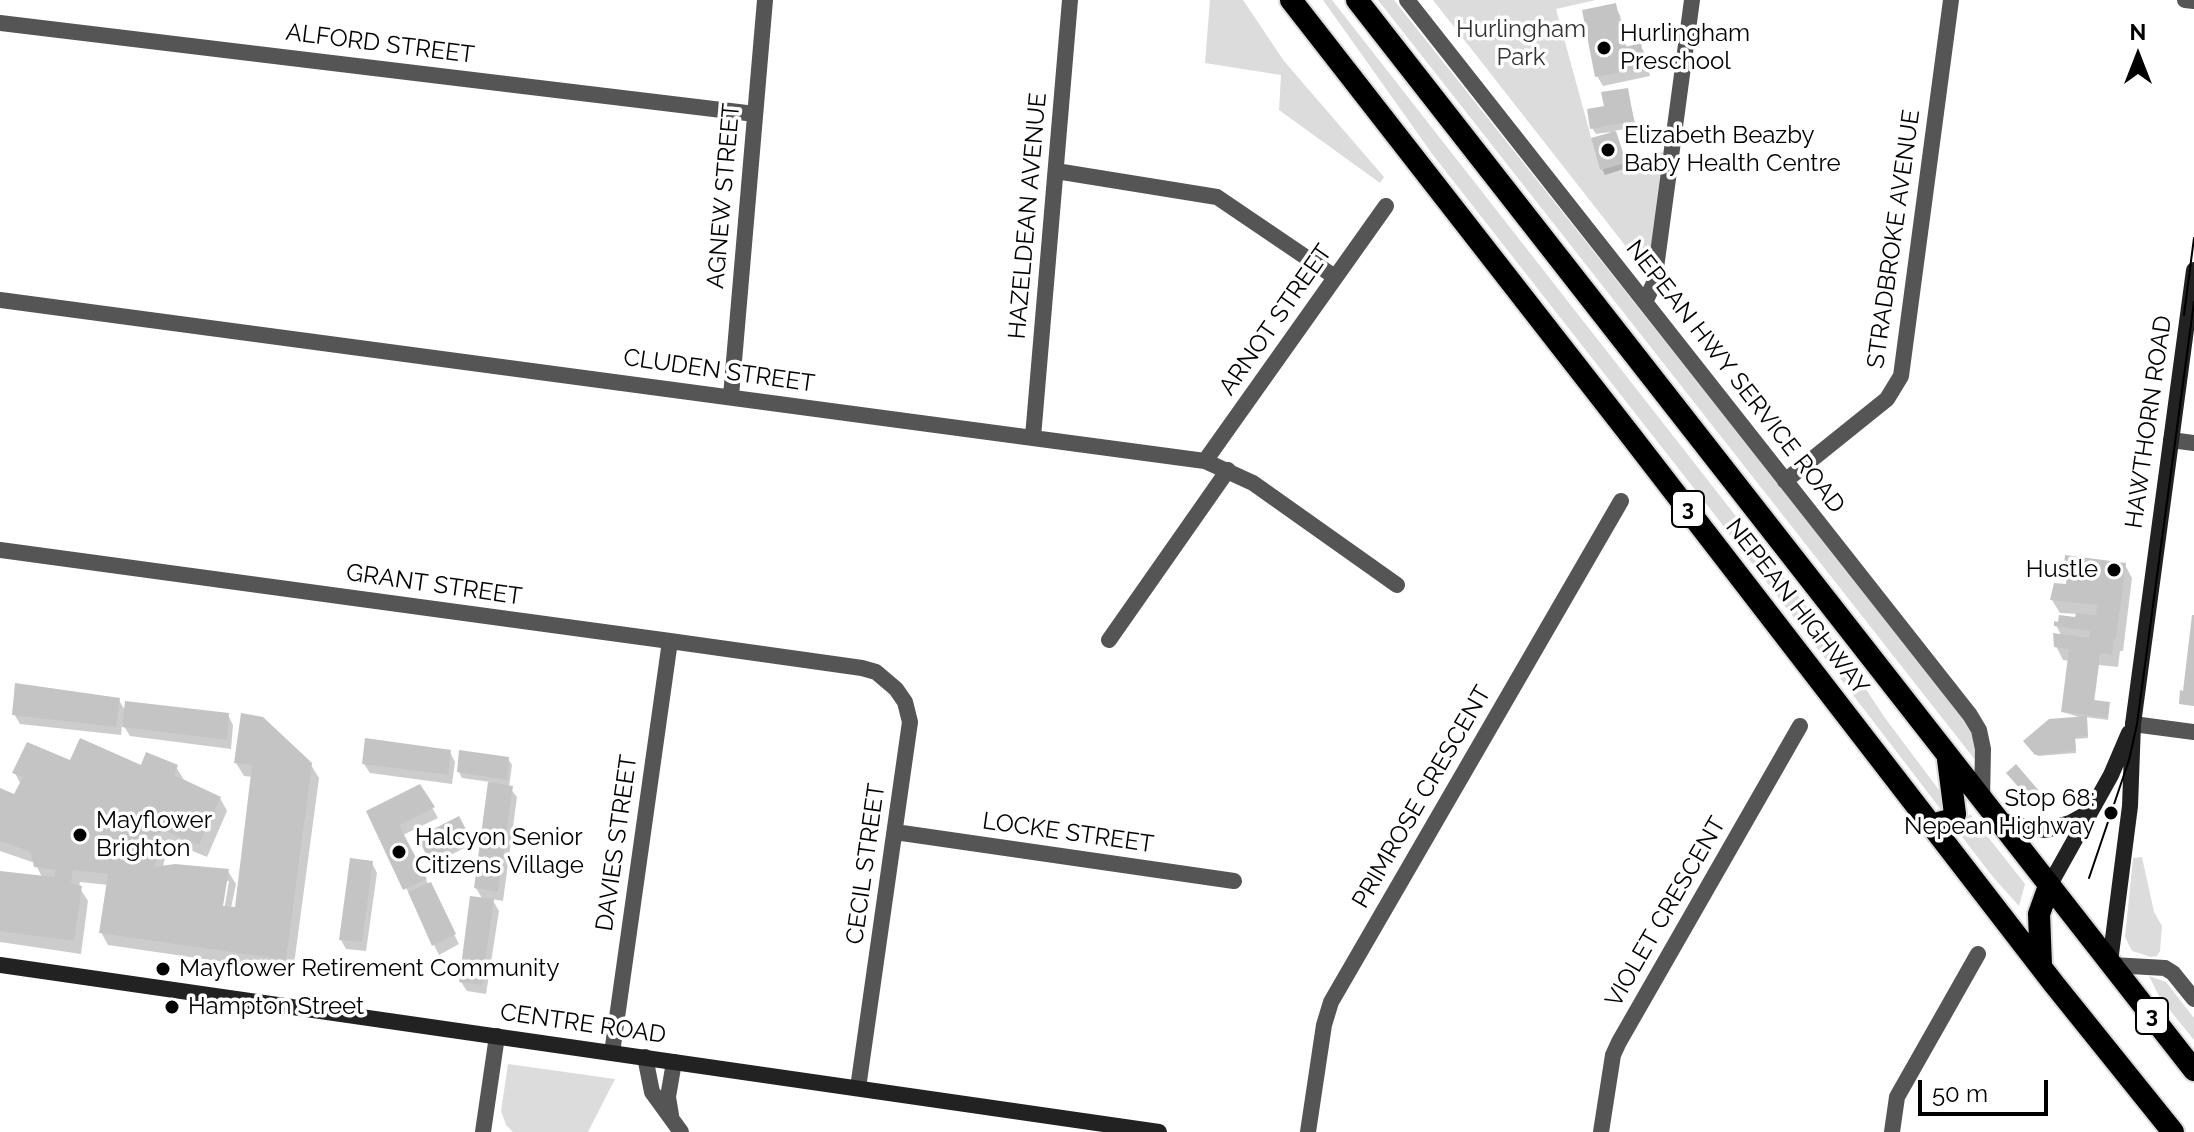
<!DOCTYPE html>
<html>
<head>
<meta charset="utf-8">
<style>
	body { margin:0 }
	#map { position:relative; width:2194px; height:1132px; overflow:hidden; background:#fff; font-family:Raleway,sans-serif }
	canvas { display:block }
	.north { position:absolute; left:2098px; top:16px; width:80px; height:80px; -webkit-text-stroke:6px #fff; paint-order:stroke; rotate:0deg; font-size:22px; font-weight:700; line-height:32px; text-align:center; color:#000 }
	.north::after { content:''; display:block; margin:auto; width:28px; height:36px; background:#000; clip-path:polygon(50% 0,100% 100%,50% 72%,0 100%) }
	.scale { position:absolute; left:1918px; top:1080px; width:130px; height:36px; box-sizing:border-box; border:4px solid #000; border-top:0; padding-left:10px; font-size:24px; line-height:28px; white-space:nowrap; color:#000; -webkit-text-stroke:6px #fff; paint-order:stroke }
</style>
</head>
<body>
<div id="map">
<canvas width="2194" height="1132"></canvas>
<div class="north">N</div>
<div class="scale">50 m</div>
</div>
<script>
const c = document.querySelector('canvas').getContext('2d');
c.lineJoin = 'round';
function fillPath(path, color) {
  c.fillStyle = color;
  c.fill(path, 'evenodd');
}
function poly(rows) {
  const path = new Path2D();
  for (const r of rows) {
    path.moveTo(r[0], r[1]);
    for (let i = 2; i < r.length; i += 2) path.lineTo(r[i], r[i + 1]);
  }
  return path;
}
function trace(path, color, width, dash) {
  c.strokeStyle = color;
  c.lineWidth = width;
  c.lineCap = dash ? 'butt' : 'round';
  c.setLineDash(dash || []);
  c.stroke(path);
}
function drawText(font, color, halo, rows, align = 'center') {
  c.font = font + ' Raleway,sans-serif';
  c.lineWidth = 7;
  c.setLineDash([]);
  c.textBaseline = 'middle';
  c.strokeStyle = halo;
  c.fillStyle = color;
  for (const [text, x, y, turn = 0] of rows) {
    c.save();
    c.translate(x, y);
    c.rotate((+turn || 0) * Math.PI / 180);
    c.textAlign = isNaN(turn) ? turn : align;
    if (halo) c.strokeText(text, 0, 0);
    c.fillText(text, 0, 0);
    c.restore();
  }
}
const green = poly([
	[1210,0,1243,0,1284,61,1384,177,1380,183,1279,110,1281,75,1205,63],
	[1323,0,1332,0,1836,644,1885,718,1939,790,1946,809,1942,811,1718,519,1433,155],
	[1378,0,1394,0,1962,715,1975,739,1976,761],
	[1433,0,1596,0,1556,9,1600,170,1663,152,1650,257,1646,266,1642,267],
	[1970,814,2025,884,2019,906,1993,877,1956,829],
	[2142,857,2154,912,2162,926,2160,951,2157,956,2151,957,2132,951,2125,937,2133,858],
	[2149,976,2166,982,2194,1018,2194,1040,2160,998],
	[508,1064,615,1079,588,1132,513,1132,506,1125,501,1111]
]);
const shadow = poly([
	[1615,6,1620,15,1627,48,1640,46,1646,55,1650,76,1603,86,1597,76],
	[1627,90,1636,127,1614,131,1627,168,1605,175,1602,169,1610,132,1596,134,1592,128,1606,108],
	[2125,565,2132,578,2123,651,2120,651,2118,667,2099,665,2094,702,2109,704,2108,720,2085,717,2088,738,2075,739,2076,753,2038,756,2025,741,2082,718,2063,712,2070,661,2063,660,2056,646,2062,637,2056,625,2060,617,2077,619,2078,614,2060,613,2052,600,2068,587,2068,579,2065,574],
	[119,700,126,712,228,715,233,725,231,749,130,736,122,723,121,735,20,724,14,714],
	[450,752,455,762,452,784,370,773,364,764],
	[508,759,512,765,509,787,517,797,503,901,492,899,499,911,486,994,467,991,461,982,483,900,476,888,490,782,462,778,459,772],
	[71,763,142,768,176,767,184,780,220,798,227,811,207,857,168,841,163,867,228,871,236,884,231,908,236,909,253,777,244,776,236,763,311,765,319,778,293,972,108,945,101,932,108,885,80,882,79,887,88,901,81,954,0,942,0,873,42,877,35,863,0,851,0,791,15,797,21,785,15,773],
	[225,881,229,881,223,916,219,915],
	[420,786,438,818,403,835,459,944,439,955,369,812],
	[458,819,472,844,433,864,420,838],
	[372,863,377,873,366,951,346,949,341,940]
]);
const building = poly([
	[1616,3,1625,47,1641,43,1646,67,1595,77,1582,10],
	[1628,88,1634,121,1590,129,1587,109,1604,106,1601,92],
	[1616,131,1626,162,1600,170,1591,138],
	[2065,555,2126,563,2116,638,2114,638,2112,655,2100,653,2094,700,2110,702,2108,718,2061,712,2069,649,2054,647,2053,633,2089,638,2090,631,2054,626,2054,621,2058,622,2059,615,2075,617,2076,613,2096,615,2097,605,2050,600,2054,583,2066,584,2067,574,2063,574],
	[2192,615,2194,615,2194,706,2179,704,2180,690,2183,691],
	[15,683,120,698,116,727,12,715],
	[125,701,229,713,227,740,122,727],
	[241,713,263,717,312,763,286,960,99,933,108,874,73,870,71,883,82,886,74,941,0,931,0,871,54,877,56,870,34,867,31,852,0,841,0,788,14,794,23,777,12,773,27,742,70,760,80,738,141,765,146,752,178,765,174,775,221,797,199,845,161,829,154,867,175,864,229,869,223,906,235,907,252,765,234,763],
	[2087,716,2088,736,2075,737,2076,751,2035,755,2023,741,2049,719],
	[365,738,451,750,448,775,362,764],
	[459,750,509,757,507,780,457,772],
	[2016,764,2040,792,2031,801,2006,773],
	[488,782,513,786,498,892,474,888],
	[420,784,435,807,399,825,427,879,403,890,366,811],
	[459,816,470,837,428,859,418,837],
	[350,858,373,861,362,942,339,940],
	[431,882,456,934,432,946,408,892],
	[470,896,494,899,482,985,459,982]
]);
const minor = poly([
	[1407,0,1970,715,1979,730,1983,749,1982,800],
	[2185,0,2194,1],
	[0,23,755,114],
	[1056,171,1217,197,1335,277],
	[0,300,1205,461,1253,483,1397,585],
	[1646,300,1654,283,1692,0],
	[731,396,765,0],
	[1033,437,1070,0],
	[2171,440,2194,443],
	[1205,461,1386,206],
	[1785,481,1887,399,1901,376,1951,0],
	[0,550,670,641,862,668,876,672,896,689,905,702,910,722,858,1088],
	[1109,640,1228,470],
	[2133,724,2194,732],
	[895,832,1234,881],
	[2112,965,2165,968,2173,973,2194,999],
	[612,1053,670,641],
	[645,1057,652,1092,681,1132],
	[671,1115,668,1097,674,1062],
	[483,1132,497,1036],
	[1308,1132,1324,1025,1331,1002,1621,501],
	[1601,1132,1613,1055,1619,1042,1800,726],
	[1892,1132,1897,1097,1978,954]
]);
const secondary = poly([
	[1996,819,2028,828,2046,830,2070,823,2090,812],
	[2049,886,2111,775,2129,733],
	[2110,962,2130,806,2133,724,2194,270],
	[0,965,1159,1132]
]);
const trunk = poly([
	[1291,0,1631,436,2054,984,2173,1132],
	[1357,0,2194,1070],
	[1931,825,1949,820,1955,814,1948,759],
	[2041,965,2039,914,2049,886]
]);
const tram = poly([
	[2184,315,2194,238],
	[2089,878,2129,760,2137,724,2194,302]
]);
const markers = [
	[1604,48,8,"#000"],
	[1608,150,8,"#000"],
	[2114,570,8,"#000"],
	[2111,813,8,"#000"],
	[80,835,8,"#000"],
	[399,852,8,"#000"],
	[163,969,8,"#000"],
	[172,1007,8,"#000"]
];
const shields = [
	[1688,509,32],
	[2152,1016,32]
];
const shieldNames = [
	["3",1688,509],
	["3",2152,1016]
];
const parkNames = [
	["Hurlingham",1521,30],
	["Park",1521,58]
];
const poiNames = [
	["Hurlingham",1620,34],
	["Preschool",1620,62],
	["Elizabeth Beazby",1624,136],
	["Baby Health Centre",1624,164],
	["Hustle",2098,570,"right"],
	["Stop 68:",2095,799,"right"],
	["Nepean Highway",2095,827,"right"],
	["Mayflower",96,821],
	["Brighton",96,849],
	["Halcyon Senior",415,838],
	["Citizens Village",415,866],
	["Mayflower Retirement Community",179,969],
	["Hampton Street",188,1007]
];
const streetNames = [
	["ALFORD STREET",380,44,7],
	["AGNEW STREET",724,196,-85],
	["HAZELDEAN AVENUE",1028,216,-85],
	["STRADBROKE AVENUE",1894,239,-82],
	["ARNOT STREET",1276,320,-55],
	["CLUDEN STREET",719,371,8],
	["NEPEAN HWY SERVICE ROAD",1735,377,52],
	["HAWTHORN ROAD",2149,422,-82],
	["GRANT STREET",434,585,8],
	["NEPEAN HIGHWAY",1797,607,52],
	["PRIMROSE CRESCENT",1422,797,-60],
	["LOCKE STREET",1068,833,8],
	["DAVIES STREET",617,843,-82],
	["CECIL STREET",866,864,-82],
	["VIOLET CRESCENT",1666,912,-60],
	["CENTRE ROAD",583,1024,8]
];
fillPath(green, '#dcdcdc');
fillPath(shadow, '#0003');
fillPath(building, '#c4c4c4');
trace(trunk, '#dbdbdb', 26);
trace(minor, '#555', 16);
trace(secondary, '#222', 16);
trace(trunk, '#000', 22);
trace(tram, '#000', 2);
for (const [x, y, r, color] of markers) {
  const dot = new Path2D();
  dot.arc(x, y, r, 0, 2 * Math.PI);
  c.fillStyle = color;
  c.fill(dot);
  trace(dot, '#fff', 3);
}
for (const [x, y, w] of shields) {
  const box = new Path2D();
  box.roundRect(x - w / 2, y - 18, w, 36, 6);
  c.fillStyle = '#fff';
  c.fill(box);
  trace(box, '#000', 2);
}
drawText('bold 22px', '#000', null, shieldNames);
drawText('24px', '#333', '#fff', parkNames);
drawText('24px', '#000', '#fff', poiNames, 'left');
drawText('24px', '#000', '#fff', streetNames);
</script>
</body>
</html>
